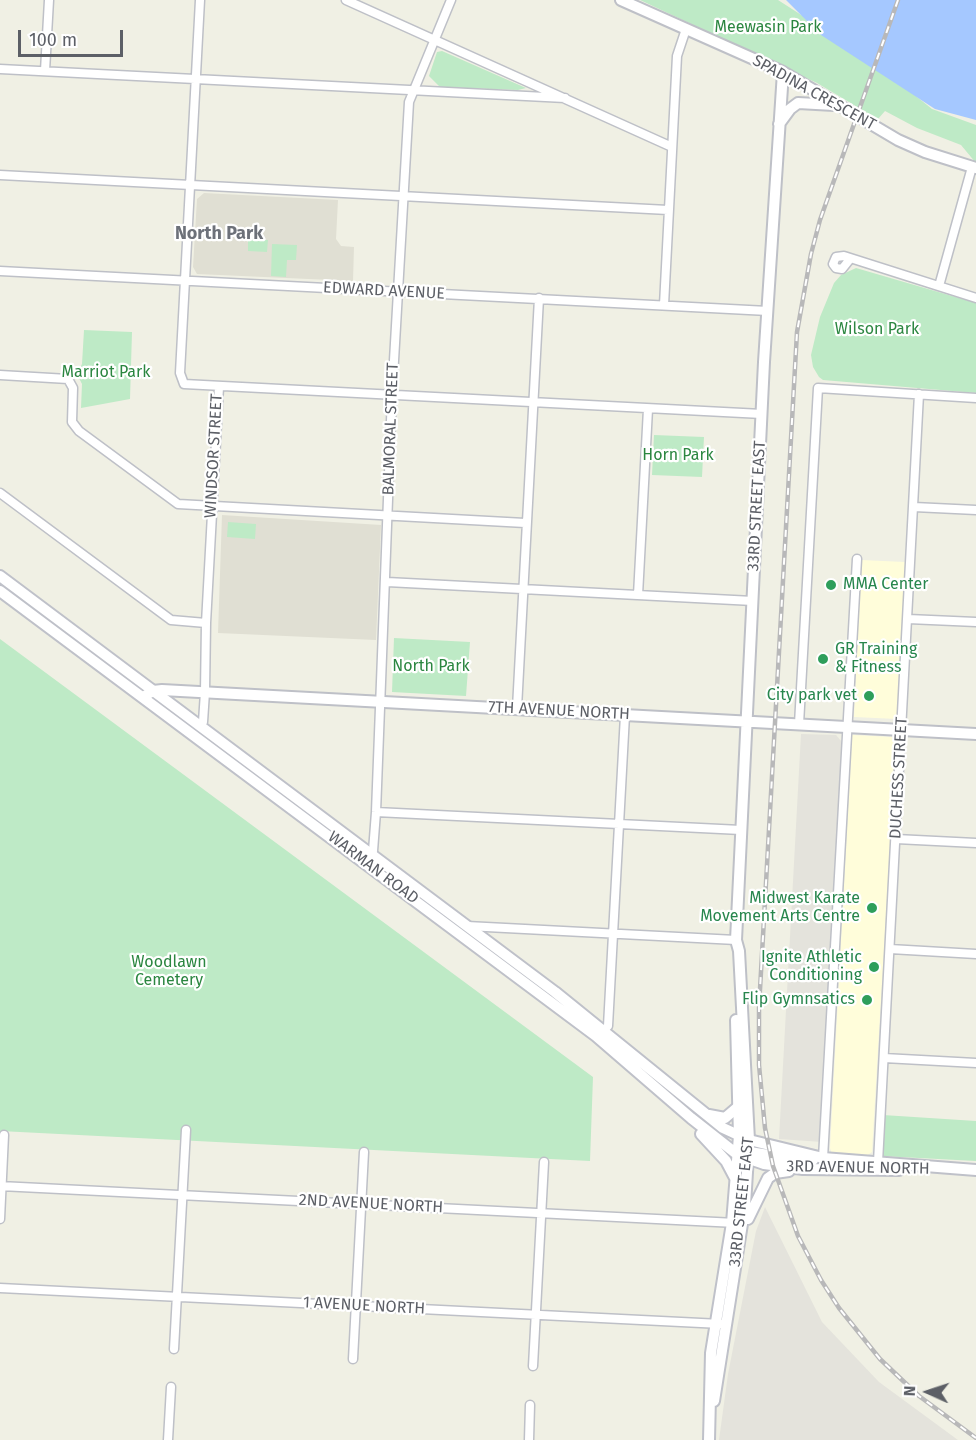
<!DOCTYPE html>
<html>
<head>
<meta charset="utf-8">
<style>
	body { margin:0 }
	#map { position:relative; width:976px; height:1440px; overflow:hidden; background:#f0f0e4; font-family:"Fira Sans",sans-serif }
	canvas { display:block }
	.north { position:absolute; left:898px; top:1362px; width:60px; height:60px; -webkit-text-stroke:4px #fff; paint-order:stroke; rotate:273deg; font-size:16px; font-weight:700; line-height:24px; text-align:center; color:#5c5f66 }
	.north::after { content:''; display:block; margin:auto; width:21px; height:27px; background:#5c5f66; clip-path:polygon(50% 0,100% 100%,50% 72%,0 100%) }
	.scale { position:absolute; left:18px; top:30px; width:105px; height:27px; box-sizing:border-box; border:3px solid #5c5f66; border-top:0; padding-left:8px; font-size:18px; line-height:21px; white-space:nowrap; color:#5c5f66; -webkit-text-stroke:4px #fff; paint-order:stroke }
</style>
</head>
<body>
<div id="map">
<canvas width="976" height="1440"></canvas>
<div class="north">N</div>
<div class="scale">100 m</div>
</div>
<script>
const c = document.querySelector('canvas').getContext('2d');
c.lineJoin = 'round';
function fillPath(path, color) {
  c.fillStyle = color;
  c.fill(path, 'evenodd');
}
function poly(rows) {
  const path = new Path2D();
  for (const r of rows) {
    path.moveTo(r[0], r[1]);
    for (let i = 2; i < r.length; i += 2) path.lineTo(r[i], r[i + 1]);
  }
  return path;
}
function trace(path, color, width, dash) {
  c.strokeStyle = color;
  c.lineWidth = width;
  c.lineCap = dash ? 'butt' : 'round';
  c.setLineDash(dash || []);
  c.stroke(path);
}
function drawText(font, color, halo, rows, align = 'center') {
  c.font = font + ' "Fira Sans",sans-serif';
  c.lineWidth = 4.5;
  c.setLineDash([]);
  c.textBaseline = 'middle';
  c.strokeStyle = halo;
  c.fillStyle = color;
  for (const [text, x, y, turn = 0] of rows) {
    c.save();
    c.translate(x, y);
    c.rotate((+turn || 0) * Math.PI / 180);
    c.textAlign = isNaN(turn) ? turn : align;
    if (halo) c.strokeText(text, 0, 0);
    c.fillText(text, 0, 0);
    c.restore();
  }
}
const commercial = poly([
	[861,560,905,562,897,719,854,717],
	[852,735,892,737,896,744,872,1152,865,1157,832,1154,830,1148]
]);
const industrial = poly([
	[801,734,836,735,842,742,822,1142,779,1139],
	[765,1207,822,1322,879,1382,958,1440,719,1440,728,1374,756,1231]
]);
const education = poly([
	[204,193,338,200,336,239,341,246,354,247,353,281,197,274,193,267,197,199],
	[222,515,381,525,376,640,218,633]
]);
const green = poly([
	[640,0,778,0,820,27,844,49,906,88,932,109,976,125,976,163,961,145,917,128,885,111,878,119,874,117,817,83],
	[442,51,526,88,518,90,440,87,429,76,437,52],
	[248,239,268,240,267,252,248,251],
	[272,244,297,245,296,260,287,260,286,277,271,276],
	[856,268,976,303,976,393,823,380,819,377,813,367,811,355,820,317,834,283,841,275],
	[84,330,132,332,130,399,81,408,82,384,77,374,82,364],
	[654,435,704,437,702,477,652,475],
	[228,522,256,524,255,539,227,537],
	[394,638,470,642,466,696,392,692],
	[0,639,593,1077,590,1161,0,1131],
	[883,1115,976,1121,976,1161,881,1156]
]);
const water = poly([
	[786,0,976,0,976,120,935,109,821,35]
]);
const minor = poly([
	[200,0,180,373,184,384,762,414],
	[346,0,672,147],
	[0,69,565,98],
	[45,71,49,0],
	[0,175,668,210],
	[850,259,842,269,836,268,833,264,836,257,844,256,976,298],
	[0,271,768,311],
	[939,286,972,167],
	[664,305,677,56,686,29],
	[0,375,68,379,73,388,72,422,79,431,178,504,525,523],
	[0,493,171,620,206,623],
	[914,507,976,510],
	[387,582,753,601],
	[638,595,648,409],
	[908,619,976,622],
	[517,708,539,298],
	[799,724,818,388,976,398],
	[199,726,203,722,205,692,206,623,219,387],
	[376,812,741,830],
	[896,839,976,843],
	[370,859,373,851,376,812,392,395,409,102,451,0],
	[467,926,736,940],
	[890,949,976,954],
	[604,1030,608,1026,625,715],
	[884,1058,976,1063],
	[823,1158,857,559],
	[878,1162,919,394],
	[0,1186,736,1223],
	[0,1219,4,1135],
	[0,1288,721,1324],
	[174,1349,186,1130],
	[353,1359,364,1152],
	[533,1366,544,1162],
	[168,1440,171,1387],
	[529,1440,530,1405]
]);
const tertiary = poly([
	[621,0,783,72,898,140,925,152,976,168],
	[779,124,790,109,798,103,834,105],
	[143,697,153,691,162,690,976,734],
	[736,1020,739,1136],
	[749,1140,739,951,736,940,764,362,783,72]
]);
const secondary = poly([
	[0,576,555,992,723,1128,749,1140,823,1158,976,1170],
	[0,591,596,1036,691,1118,738,1155,764,1164,803,1169,899,1170],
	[709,1115,725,1118,739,1106],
	[701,1134,726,1161,735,1178],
	[743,1151,800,1160,813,1160],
	[748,1219,768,1178,775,1173,789,1171],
	[714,1401,745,1205,749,1140],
	[709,1440,711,1353,732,1223,739,1136]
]);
const rail = poly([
	[898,0,820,220,811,254,797,332,759,1007,759,1065,765,1128,773,1166,798,1236,821,1280,839,1308,880,1359,919,1396,976,1438]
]);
const markers = [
	[831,585,6,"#2e9e5b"],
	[823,659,6,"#2e9e5b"],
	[869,696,6,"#2e9e5b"],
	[872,908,6,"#2e9e5b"],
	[874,967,6,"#2e9e5b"],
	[867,1000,6,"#2e9e5b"]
];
const parkNames = [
	["Meewasin Park",768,28],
	["Wilson Park",877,330],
	["Marriot Park",106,373],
	["Horn Park",678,456],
	["North Park",431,667],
	["Woodlawn",169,963],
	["Cemetery",169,981]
];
const streetNames = [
	["SPADINA CRESCENT",814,93,29],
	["EDWARD AVENUE",384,291,3],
	["BALMORAL STREET",391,429,-88],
	["WINDSOR STREET",214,456,-87],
	["33RD STREET EAST",757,506,-87],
	["7TH AVENUE NORTH",559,711,3],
	["DUCHESS STREET",899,778,-87],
	["WARMAN ROAD",373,868,37],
	["3RD AVENUE NORTH",858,1168,1],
	["33RD STREET EAST",742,1202,-84],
	["2ND AVENUE NORTH",371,1204,3],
	["1 AVENUE NORTH",364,1306,3]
];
const leisureNames = [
	["MMA Center",843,585,"left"],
	["GR Training",835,650,"left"],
	["& Fitness",835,668,"left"],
	["City park vet",857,696],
	["Midwest Karate",860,899],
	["Movement Arts Centre",860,917],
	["Ignite Athletic",862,958],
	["Conditioning",862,976],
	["Flip Gymnsatics",855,1000]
];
const neighbourhoodNames = [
	["North Park",219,234]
];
fillPath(commercial, '#fffdda');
fillPath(industrial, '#e4e3dc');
fillPath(education, '#e0dfd3');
fillPath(green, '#beeac6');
fillPath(water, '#a5c8ff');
trace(minor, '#bec0c7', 11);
trace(tertiary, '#bec0c7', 14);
trace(secondary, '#bfc1c9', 14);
trace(minor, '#fff', 8);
trace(tertiary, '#fff', 10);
trace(secondary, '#fff', 10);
trace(rail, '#b8b8b9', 4.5);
trace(rail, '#fff', 2, [7]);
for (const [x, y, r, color] of markers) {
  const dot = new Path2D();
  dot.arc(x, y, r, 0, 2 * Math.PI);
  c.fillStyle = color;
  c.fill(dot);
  trace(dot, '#fff', 2);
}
drawText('16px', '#2b8640', '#fff', parkNames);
drawText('16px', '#5c5f66', '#fff', streetNames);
drawText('16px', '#27864d', '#fff', leisureNames, 'right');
drawText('bold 18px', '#6d7179', '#fff', neighbourhoodNames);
</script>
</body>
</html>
